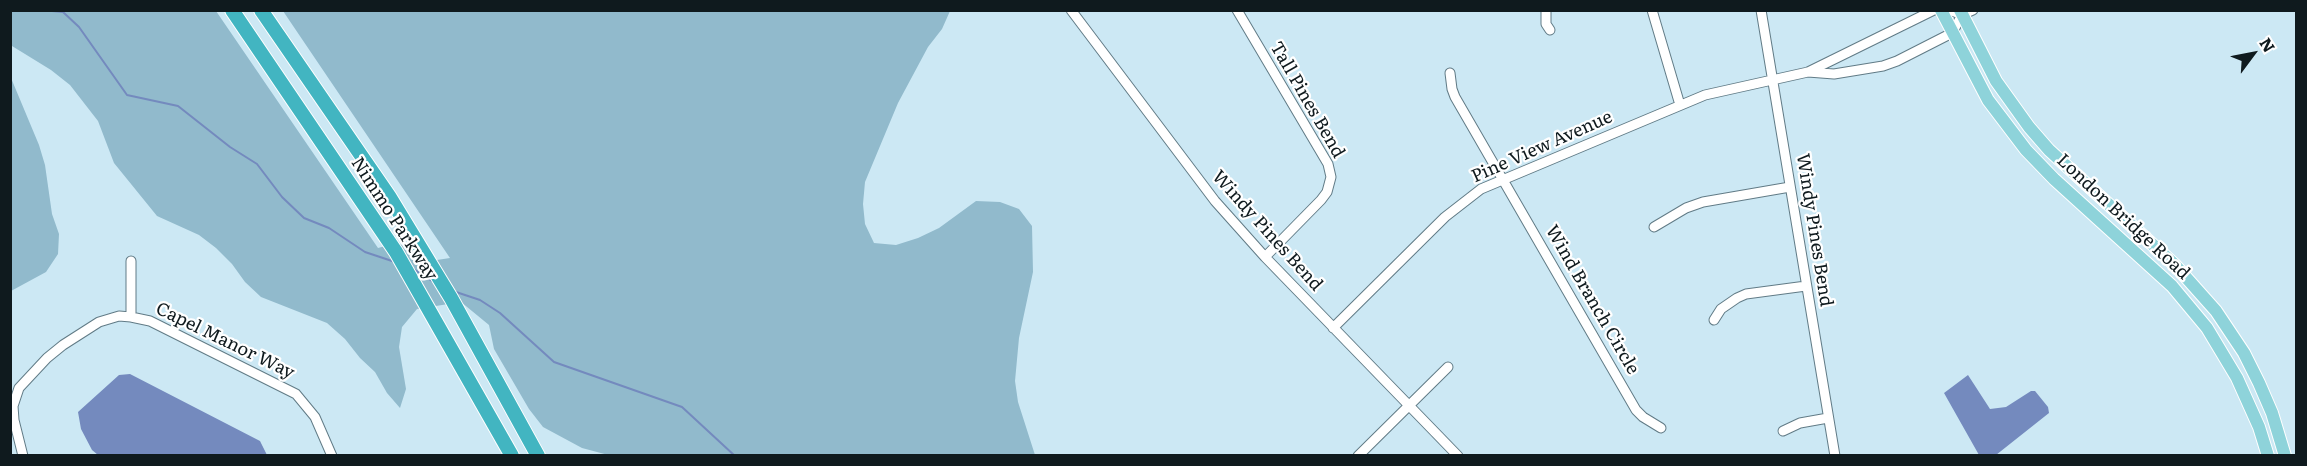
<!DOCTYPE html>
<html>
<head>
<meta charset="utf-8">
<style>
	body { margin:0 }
	#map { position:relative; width:2307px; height:466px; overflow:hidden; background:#cce8f4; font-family:Literata,serif }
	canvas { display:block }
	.frame { position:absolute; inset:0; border:12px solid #0f1a1e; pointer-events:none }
	.north { position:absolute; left:2223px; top:24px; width:60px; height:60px; -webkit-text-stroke:4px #fff; paint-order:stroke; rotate:58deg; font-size:16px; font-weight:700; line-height:24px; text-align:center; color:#0f1a1e }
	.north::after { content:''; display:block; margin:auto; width:21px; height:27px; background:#0f1a1e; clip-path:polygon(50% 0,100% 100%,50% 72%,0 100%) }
</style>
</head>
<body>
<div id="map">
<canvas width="2307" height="466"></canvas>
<div class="frame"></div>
<div class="north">N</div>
</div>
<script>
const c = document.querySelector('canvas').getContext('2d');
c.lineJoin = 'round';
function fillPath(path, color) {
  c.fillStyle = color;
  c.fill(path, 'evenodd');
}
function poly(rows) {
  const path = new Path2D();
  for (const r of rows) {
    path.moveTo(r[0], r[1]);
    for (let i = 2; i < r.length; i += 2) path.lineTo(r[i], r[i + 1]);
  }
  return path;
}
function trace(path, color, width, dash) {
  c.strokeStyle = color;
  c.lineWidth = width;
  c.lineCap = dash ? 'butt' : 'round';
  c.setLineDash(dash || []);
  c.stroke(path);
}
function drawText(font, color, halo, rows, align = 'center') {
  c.font = font + ' Literata,serif';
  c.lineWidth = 4.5;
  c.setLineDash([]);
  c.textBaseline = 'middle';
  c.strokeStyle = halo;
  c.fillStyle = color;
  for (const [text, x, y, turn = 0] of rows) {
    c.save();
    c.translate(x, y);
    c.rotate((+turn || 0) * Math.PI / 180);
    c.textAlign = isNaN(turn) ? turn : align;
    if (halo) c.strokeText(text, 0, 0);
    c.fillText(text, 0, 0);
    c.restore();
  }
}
const green = poly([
	[11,11,216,11,378,248,397,243,437,260,450,258,283,11,950,11,942,29,928,47,898,103,865,182,863,204,865,224,874,243,896,245,918,238,939,228,976,201,1000,202,1019,209,1032,226,1033,272,1019,338,1015,381,1018,402,1035,455,612,456,582,448,543,427,529,409,494,349,489,325,461,302,417,309,402,327,399,347,406,389,400,408,387,393,375,372,360,358,345,339,327,323,261,297,245,282,232,264,216,248,199,235,157,216,114,163,98,121,70,85,51,70,12,46,11,49],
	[11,78,39,145,45,165,52,214,59,234,58,254,46,272,11,291]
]);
const water = poly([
	[130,374,260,441,267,455,98,455,92,450,81,429,78,412,119,375],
	[1968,375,1990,409,2006,407,2031,391,2035,391,2048,407,2049,413,1996,455,1979,455,1944,393]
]);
const stream = poly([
	[41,10,63,12,79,27,127,95,178,106,230,147,257,164,282,197,304,218,329,228,365,252,395,262],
	[412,268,435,283],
	[453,291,480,300,500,313,554,362,682,407,735,456]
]);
const minor = poly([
	[1071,10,1215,201,1265,257,1458,456],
	[1237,10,1328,164,1331,177,1327,192,1321,200,1265,257],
	[1546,10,1546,24,1550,30],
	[1652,10,1680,105],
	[1761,10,1835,456],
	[1950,10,1962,15],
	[1962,15,1973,10],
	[1808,72,1834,74,1883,66,1897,61,1952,33,1962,15],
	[1450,73,1452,89,1455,97,1636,410,1643,417,1661,428],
	[1654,227,1686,208,1703,202,1790,187],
	[131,317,131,261],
	[1714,320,1721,309,1737,298,1746,294,1806,286],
	[1333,328,1445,217,1481,189,1705,95,1808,72,1934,10],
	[1783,431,1800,423,1828,418],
	[23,456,14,420,13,406,19,388,47,358,63,345,99,322,119,316,131,317,150,321,296,394,315,417,332,456],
	[1358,456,1448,367]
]);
const major = poly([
	[1941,10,1988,100,2026,150,2054,179,2172,286,2207,328,2237,378,2259,427,2268,456],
	[1960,10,1996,81,2029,127,2049,150,2175,265,2216,311,2244,353,2259,383,2272,413,2285,456]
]);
const highway = poly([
	[232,10,396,252,512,456],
	[261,10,389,196,451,298,538,456]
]);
const streetNames = [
	["Tall Pines Bend",1307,100,60],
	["Pine View Avenue",1542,147,-24],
	["London Bridge Road",2123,217,43],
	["Nimmo Parkway",394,219,57],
	["Windy Pines Bend",1814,230,81],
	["Windy Pines Bend",1267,231,48],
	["Wind Branch Circle",1592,300,60],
	["Capel Manor Way",225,341,26]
];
fillPath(green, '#91bacc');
fillPath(water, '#748abe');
trace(stream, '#748abe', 2);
trace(minor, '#617b86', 11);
trace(major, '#fff', 14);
trace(highway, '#fff', 16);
trace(minor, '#fff', 9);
trace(major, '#8ed3da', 12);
trace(highway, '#42b5c1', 14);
drawText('18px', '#0f1a1e', '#fff', streetNames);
</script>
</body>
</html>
